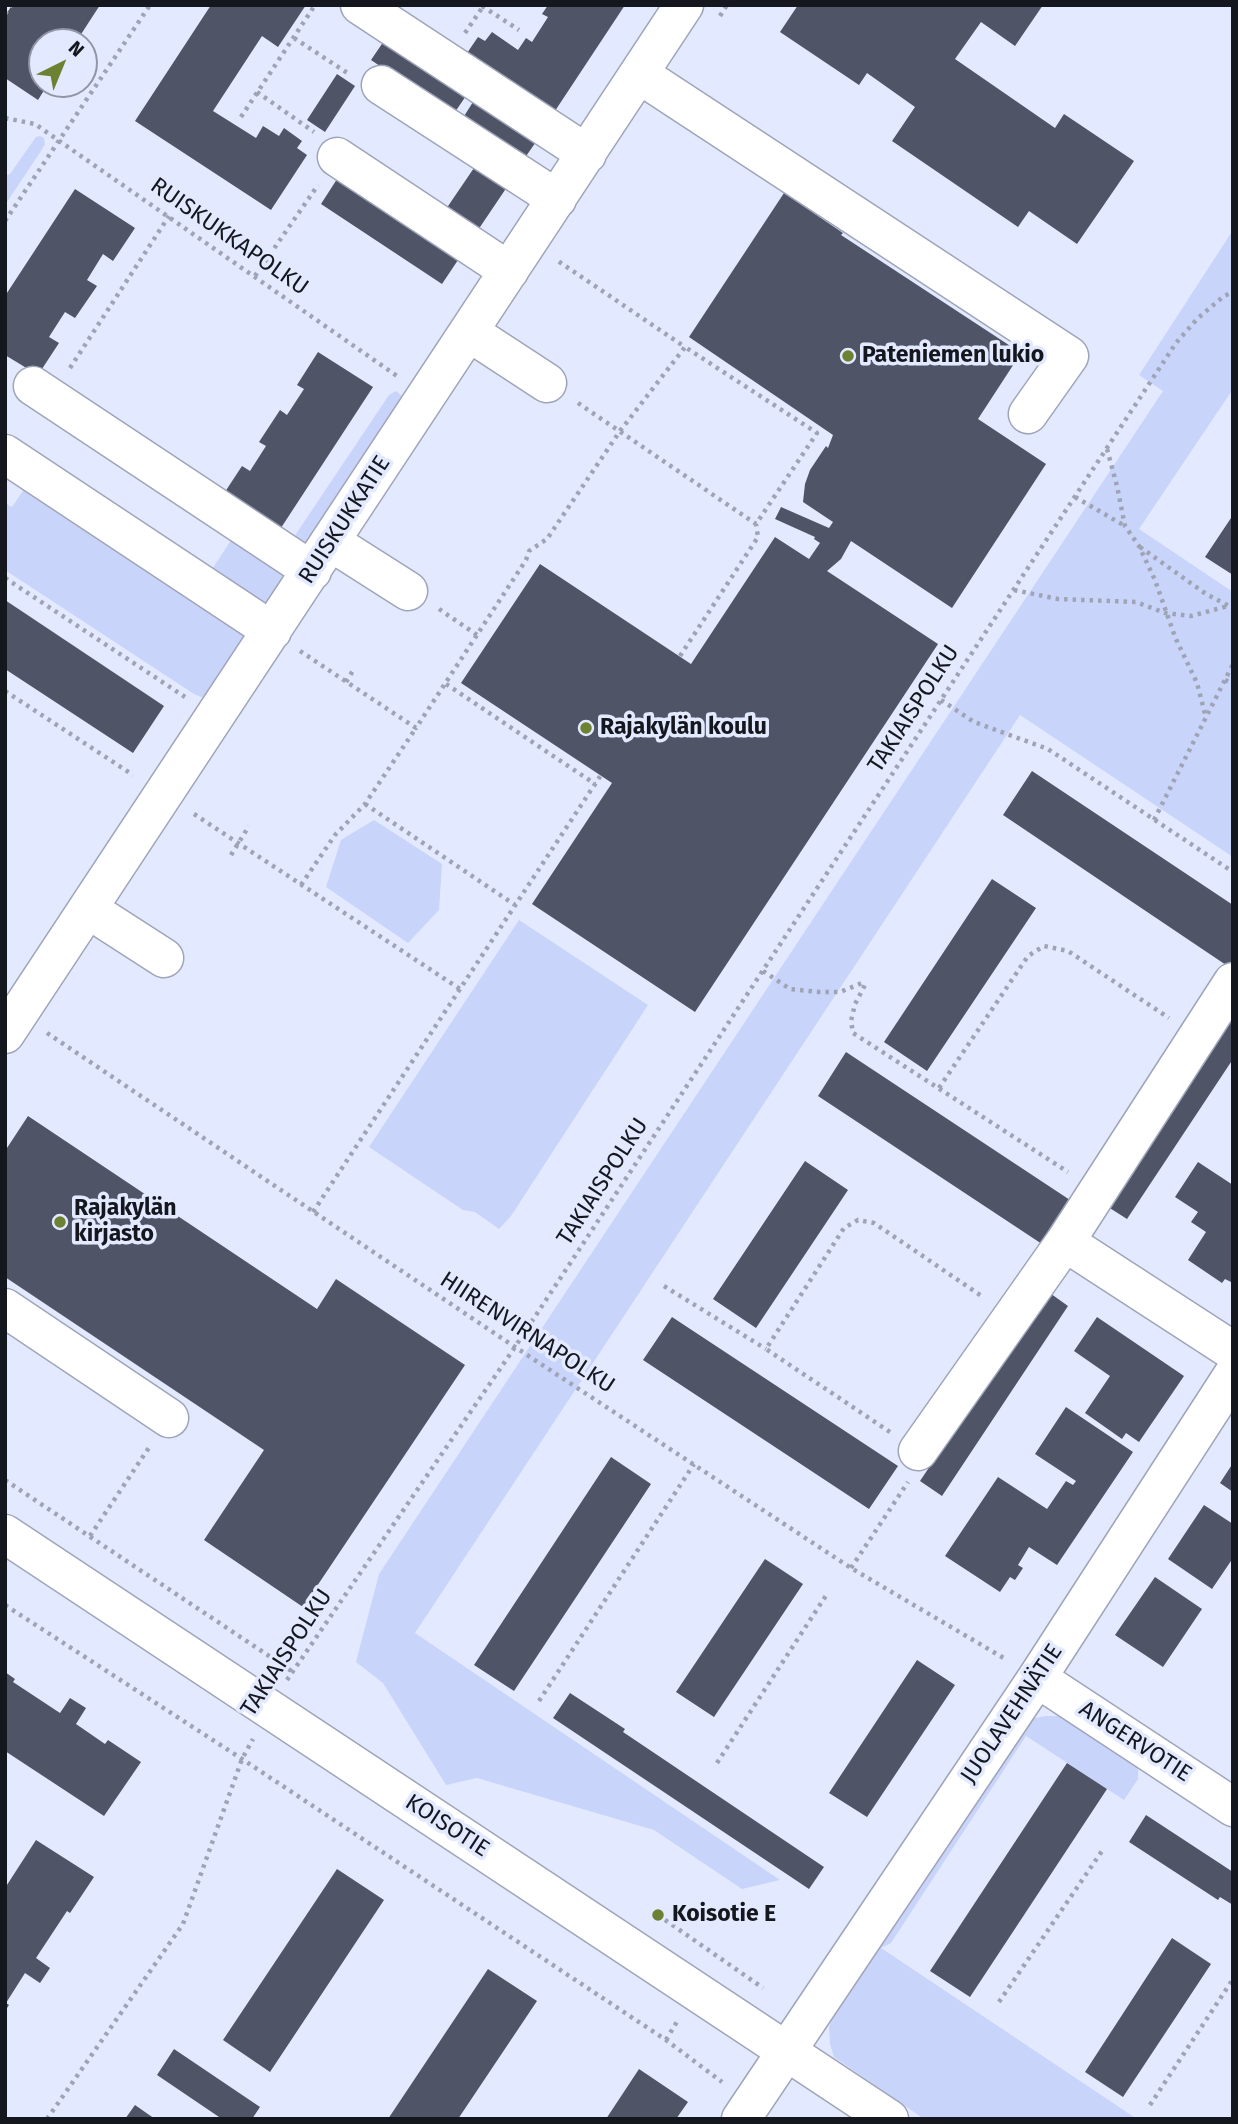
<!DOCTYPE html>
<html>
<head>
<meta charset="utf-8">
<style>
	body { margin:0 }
	#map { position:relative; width:1238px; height:2124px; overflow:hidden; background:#e3e9ff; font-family:"Fira Sans",sans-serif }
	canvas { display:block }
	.frame { position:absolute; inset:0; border:7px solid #15171e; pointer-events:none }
	.north { position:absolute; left:28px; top:28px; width:70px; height:70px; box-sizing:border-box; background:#e3e9ff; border:2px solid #9195a5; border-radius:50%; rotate:43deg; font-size:19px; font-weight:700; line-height:28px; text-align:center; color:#15171e }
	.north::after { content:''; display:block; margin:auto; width:24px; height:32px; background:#6d8132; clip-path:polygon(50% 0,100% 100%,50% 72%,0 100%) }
</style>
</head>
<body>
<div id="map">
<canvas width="1238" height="2124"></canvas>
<div class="frame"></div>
<div class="north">N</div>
</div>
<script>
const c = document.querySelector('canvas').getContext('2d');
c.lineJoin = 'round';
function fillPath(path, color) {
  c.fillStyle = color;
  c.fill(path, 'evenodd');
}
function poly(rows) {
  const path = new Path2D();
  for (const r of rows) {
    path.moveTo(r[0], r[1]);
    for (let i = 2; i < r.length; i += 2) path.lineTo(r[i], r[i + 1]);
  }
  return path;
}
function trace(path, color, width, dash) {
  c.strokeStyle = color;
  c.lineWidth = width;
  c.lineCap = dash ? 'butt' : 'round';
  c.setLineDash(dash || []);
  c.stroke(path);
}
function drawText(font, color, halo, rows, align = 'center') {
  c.font = font + ' "Fira Sans",sans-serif';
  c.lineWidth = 7;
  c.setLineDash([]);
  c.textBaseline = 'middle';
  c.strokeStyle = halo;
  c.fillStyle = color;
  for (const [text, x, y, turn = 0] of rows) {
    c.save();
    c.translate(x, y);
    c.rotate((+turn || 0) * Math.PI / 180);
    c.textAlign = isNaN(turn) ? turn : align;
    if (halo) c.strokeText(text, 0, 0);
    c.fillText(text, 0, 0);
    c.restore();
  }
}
const green = poly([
	[40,136,44,138,45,144,41,151,5,205,5,176,10,174,36,137],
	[1233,230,1233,389,1139,529,1233,592,1233,857,1020,715,415,1633,780,1880,742,1889,654,1830,477,1778,446,1785,383,1683,356,1662,379,1574,1163,391,1139,375],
	[396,391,403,397,305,549,293,543,296,534,389,395],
	[25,488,247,635,204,698,194,694,5,570,5,503,12,507],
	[237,531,293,568,267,606,207,577],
	[374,820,442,864,439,910,408,943,326,887,341,840],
	[519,920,648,1005,511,1216,499,1229,475,1212,463,1210,369,1147],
	[1045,1716,1066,1716,1138,1767,1138,1779,1124,1800,1026,1736,891,1943,881,1948,1137,2119,924,2119,834,2057,830,2044,829,2027,835,2010,1030,1719]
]);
const building = poly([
	[12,5,100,5,76,42,42,42,42,84,48,84,38,100,5,78,5,16],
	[211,5,306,5,278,47,262,36,213,111,256,138,263,126,279,136,284,128,302,141,297,148,307,155,271,210,135,121],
	[548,5,625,5,551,117,463,59,478,37,485,41,492,32,518,50,526,38,532,42,548,17,542,14],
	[798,5,1043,5,1015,46,981,22,955,59,1055,128,1064,114,1134,161,1077,244,1029,211,1018,227,892,141,915,107,867,73,859,85,780,32],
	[388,35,470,90,453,115,371,60],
	[337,74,355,86,325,132,307,120],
	[478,94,540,136,522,162,461,121],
	[476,165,507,187,476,233,444,212],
	[339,176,460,257,442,284,321,204],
	[75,189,135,228,113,261,103,254,87,280,97,286,75,318,65,312,49,337,59,343,38,375,5,355,5,296],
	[784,193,843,233,841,235,1021,353,978,419,1046,464,952,608,851,541,841,559,827,571,938,644,695,1012,532,904,612,783,461,683,540,564,691,664,775,537,809,559,820,543,814,539,815,537,775,519,781,507,829,528,833,522,803,502,805,484,810,470,826,446,828,448,833,435,689,337],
	[318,352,373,387,277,534,221,498,242,466,250,471,266,446,259,442,280,410,287,415,304,389,297,385],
	[1233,515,1233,575,1205,557],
	[5,600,164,706,133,753,5,669],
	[1032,771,1233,905,1233,962,1229,967,1003,815],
	[992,879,1036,908,927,1071,884,1042],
	[1233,1010,1233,1059,1127,1219,1105,1205],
	[846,1052,1073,1202,1045,1246,818,1096],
	[28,1116,317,1309,336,1279,465,1365,303,1607,204,1540,264,1450,5,1277,5,1151],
	[805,1161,848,1190,756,1328,713,1299],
	[1198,1162,1233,1185,1233,1283,1225,1279,1222,1283,1188,1260,1206,1232,1191,1222,1198,1212,1175,1197],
	[1047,1291,1068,1306,942,1496,920,1481],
	[672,1317,898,1466,869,1509,643,1360],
	[1097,1317,1184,1376,1139,1442,1126,1433,1122,1439,1085,1413,1110,1376,1074,1351],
	[1066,1407,1133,1452,1057,1565,1029,1547,1018,1565,1023,1568,1015,1580,1010,1577,1000,1592,945,1556,998,1477,1047,1509,1066,1481,1073,1485,1076,1481,1035,1454],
	[611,1457,651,1484,514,1691,474,1665],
	[1233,1463,1233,1492,1220,1483],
	[1204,1505,1233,1524,1233,1558,1212,1589,1168,1559],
	[765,1559,803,1584,714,1717,676,1692],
	[1155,1577,1202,1609,1163,1667,1115,1635],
	[917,1660,955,1685,867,1817,829,1793],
	[5,1672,15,1679,13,1682,60,1713,70,1698,86,1708,76,1724,105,1744,108,1740,141,1762,104,1816,5,1751],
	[570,1693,625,1729,623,1732,824,1867,809,1889,553,1718],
	[1067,1763,1107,1789,970,1997,930,1971],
	[1146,1815,1233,1872,1233,1905,1220,1897,1218,1900,1129,1842],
	[36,1840,94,1877,70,1913,67,1911,36,1958,50,1968,40,1983,25,1973,6,2003,9,2005,5,2011,5,1888],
	[337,1869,384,1900,270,2072,223,2040],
	[1172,1938,1211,1964,1123,2097,1085,2072],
	[488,1969,537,2001,458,2119,388,2119],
	[174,2049,260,2107,252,2119,222,2119,157,2075],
	[639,2069,688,2102,676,2119,606,2119],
	[135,2105,155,2119,125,2119]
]);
const path = poly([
	[482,6,519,30],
	[5,14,11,5],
	[720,16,727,5],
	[465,33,484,5],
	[294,38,349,74],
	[257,92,314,132],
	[241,117,315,5],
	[5,118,35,124,397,376],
	[5,221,150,5],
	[255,276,318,185],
	[70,368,169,216],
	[578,403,756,524,817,433,685,347],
	[1107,449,1117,486,1125,526,1139,546,1155,580,1175,637,1197,683,1206,718],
	[1075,497,1125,526],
	[1140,547,1206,594,1233,608],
	[5,578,185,697],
	[1014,590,1058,599,1136,602,1165,613,1191,616,1228,606],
	[439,609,477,635],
	[300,651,416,728,526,560,529,551,547,539,620,431,685,347,558,261],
	[680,656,758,537,756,524],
	[1225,680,1233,684],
	[346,682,354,669],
	[446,684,595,784],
	[5,691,133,775],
	[941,700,974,722,1048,749,1233,872],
	[365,804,515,905],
	[194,814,460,989],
	[1154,820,1233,664],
	[231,855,249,826],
	[301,885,335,835,365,804,416,728],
	[763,971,790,989,819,992,840,992,862,983,865,985,855,1004,851,1021,853,1033,1068,1172],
	[47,1033,515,1347,851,1568,1007,1660],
	[939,1088,1028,956,1044,946,1068,951,1169,1018],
	[313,1212,601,775],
	[664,1286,766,1349],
	[890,1432,766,1349,844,1228,858,1220,874,1223,983,1297],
	[5,1480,293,1672],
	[90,1536,150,1446],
	[851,1568,908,1482],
	[5,1605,242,1759,666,2040,722,2082],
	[287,1680,515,1347,1176,343,1197,319,1224,296,1233,292],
	[539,1701,694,1464],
	[717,1763,827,1594],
	[658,1915,763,1988],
	[999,2002,1104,1848],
	[666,2040,678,2020],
	[1150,2105,1233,1979],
	[47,2119,183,1924,242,1759,253,1739]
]);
const minor = poly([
	[360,5,587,154],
	[639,74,1069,356,1028,414],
	[381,85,557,199],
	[337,157,509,271],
	[469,332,547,383],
	[33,386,312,571],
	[5,454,272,631],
	[331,542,408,591],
	[88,909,164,958],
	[1233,982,1065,1242,1233,1351],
	[5,1034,684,5],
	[5,1308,169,1418],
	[918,1451,1065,1242],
	[5,1534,889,2119],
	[1037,1678,1233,1807],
	[741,2119,1037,1678,1233,1375]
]);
const markers = [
	[848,356,7,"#6d8132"],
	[586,728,7,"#6d8132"],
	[60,1222,7,"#6d8132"],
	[658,1915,7,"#6d8132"]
];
const streetNames = [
	["RUISKUKKAPOLKU",229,237,35],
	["RUISKUKKATIE",345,520,-57],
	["TAKIAISPOLKU",914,709,-57],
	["TAKIAISPOLKU",603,1182,-57],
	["HIIRENVIRNAPOLKU",527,1333,33],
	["TAKIAISPOLKU",287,1653,-57],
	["JUOLAVEHNÄTIE",1012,1714,-56],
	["ANGERVOTIE",1135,1742,33],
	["KOISOTIE",447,1826,33]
];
const poiNames = [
	["Pateniemen lukio",862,356],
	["Rajakylän koulu",600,728],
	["Rajakylän",74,1209],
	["kirjasto",74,1235],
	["Koisotie E",672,1915]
];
fillPath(green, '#c9d4fb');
fillPath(building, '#4f5466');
trace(minor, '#9fa5b9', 41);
trace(path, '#9fa4b5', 4.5, [3.5, 5]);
trace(minor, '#fff', 38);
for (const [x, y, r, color] of markers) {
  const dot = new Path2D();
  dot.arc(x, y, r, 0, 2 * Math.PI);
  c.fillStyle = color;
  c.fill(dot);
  trace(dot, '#e3e9ff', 2.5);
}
drawText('23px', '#15171e', '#e3e9ff', streetNames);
drawText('bold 23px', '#15171e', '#e3e9ff', poiNames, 'left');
</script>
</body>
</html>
